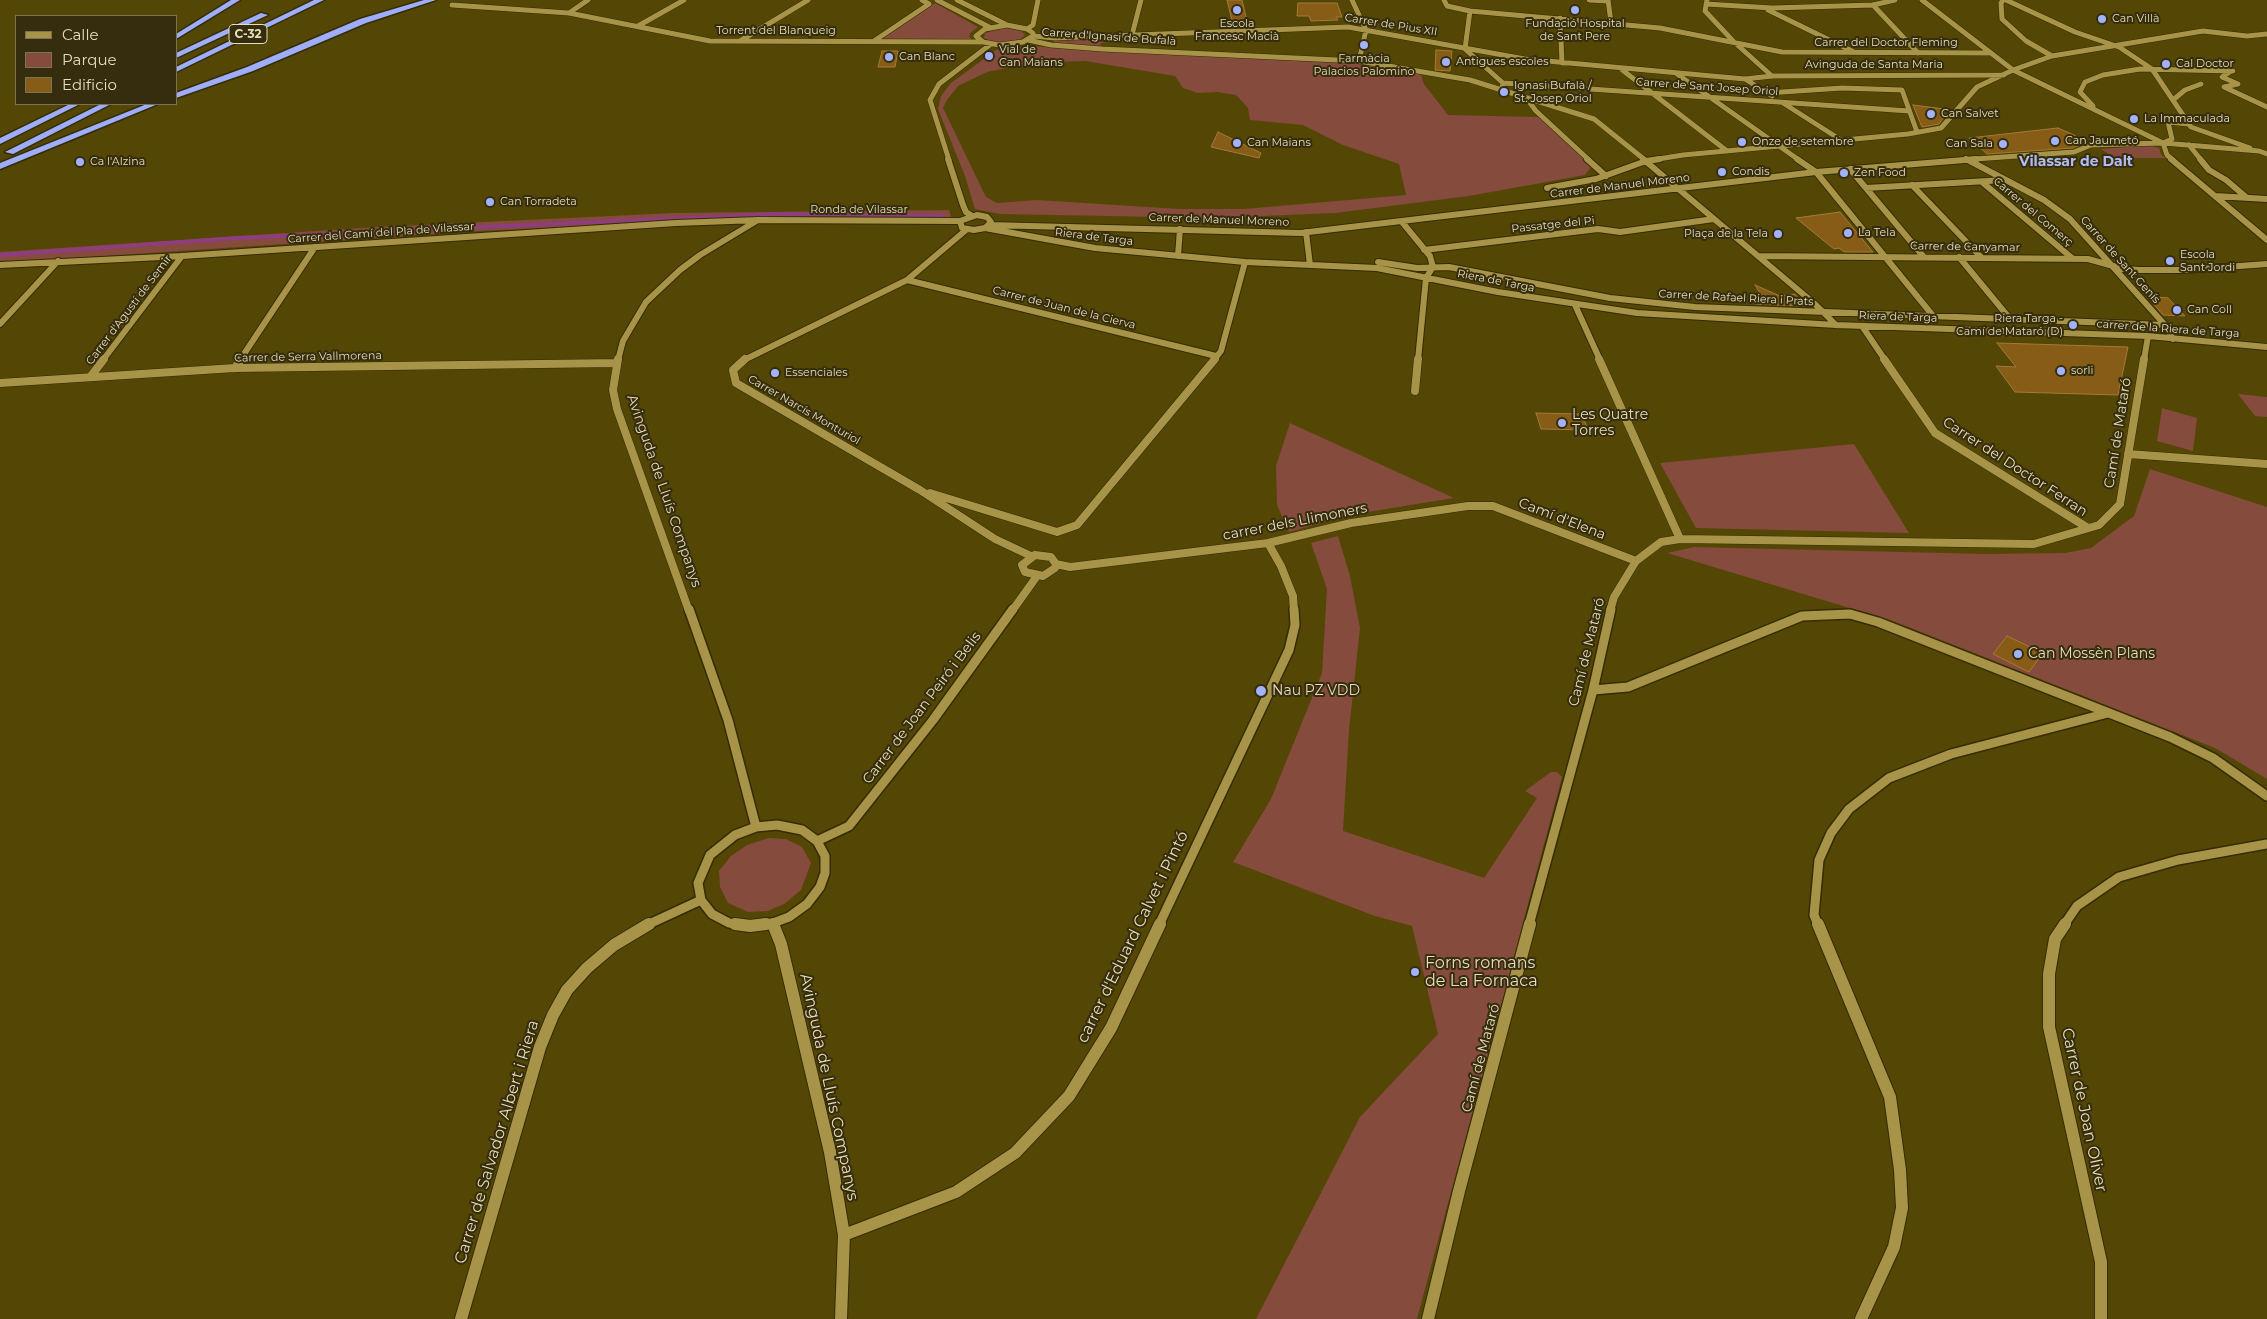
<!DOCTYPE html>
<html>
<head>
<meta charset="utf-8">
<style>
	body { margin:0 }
	#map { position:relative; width:2267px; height:1319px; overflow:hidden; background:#544605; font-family:Montserrat,sans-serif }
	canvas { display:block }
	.legend { position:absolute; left:15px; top:15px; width:162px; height:90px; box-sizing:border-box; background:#352d0d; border:1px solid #7c7352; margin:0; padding:6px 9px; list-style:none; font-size:15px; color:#e7ddb9 }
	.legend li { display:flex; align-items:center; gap:10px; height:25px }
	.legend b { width:25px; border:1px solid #7c7352 }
</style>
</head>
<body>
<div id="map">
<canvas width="2267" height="1319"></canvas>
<ul class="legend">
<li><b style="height:6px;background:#a79449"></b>Calle</li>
<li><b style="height:14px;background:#854b3c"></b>Parque</li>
<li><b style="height:14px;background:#865c16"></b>Edificio</li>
</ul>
</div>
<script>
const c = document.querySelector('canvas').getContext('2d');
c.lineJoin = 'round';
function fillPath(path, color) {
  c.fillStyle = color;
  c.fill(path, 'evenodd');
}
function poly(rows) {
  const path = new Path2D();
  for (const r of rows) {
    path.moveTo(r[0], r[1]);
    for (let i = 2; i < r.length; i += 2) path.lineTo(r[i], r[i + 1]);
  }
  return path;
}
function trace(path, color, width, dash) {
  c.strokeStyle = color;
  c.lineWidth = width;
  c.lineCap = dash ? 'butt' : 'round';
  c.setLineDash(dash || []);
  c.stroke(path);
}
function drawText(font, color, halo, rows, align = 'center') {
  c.font = font + ' Montserrat,sans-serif';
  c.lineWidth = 4;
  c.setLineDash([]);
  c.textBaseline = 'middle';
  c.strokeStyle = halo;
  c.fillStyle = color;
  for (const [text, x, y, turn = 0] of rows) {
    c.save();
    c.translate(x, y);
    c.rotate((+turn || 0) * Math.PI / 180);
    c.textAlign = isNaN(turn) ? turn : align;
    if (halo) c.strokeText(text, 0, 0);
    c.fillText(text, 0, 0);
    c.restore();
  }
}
const green = poly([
	[935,3,978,27,970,33,969,37,973,40,880,40],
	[1005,28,1021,31,1025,35,1020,40,1012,42,992,42,984,38,985,33],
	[1088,39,1108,42,1101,43,1100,47,1054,44,1055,41],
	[1029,46,1361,64,1420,72,1424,84,1448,115,1539,117,1587,159,1592,166,1585,175,1469,196,1335,213,1215,218,1000,214,975,209,965,176,938,109,941,96,951,83,996,50],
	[1085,61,1175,76,1183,88,1198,93,1217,92,1236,95,1248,108,1250,120,1303,125,1343,145,1399,164,1406,195,1244,209,1180,209,1037,200,997,203,986,197,943,108,947,100,958,86,987,72,1032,63],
	[2149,145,2159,148,2162,156,2167,158,2132,158,2135,161,2119,161,2101,149],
	[949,210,952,219,763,218,478,231,0,263,0,252,377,227,674,213],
	[2238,394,2267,397,2267,417,2255,416],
	[2162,408,2197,418,2193,451,2157,441],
	[1290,423,1454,498,1349,515,1289,532,1277,505,1276,466],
	[1854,444,1909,533,1696,528,1660,463],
	[2150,469,2267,507,2267,779,2215,748,1893,621,1667,553,1694,547,1986,554,2065,553,2091,548,2134,516],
	[1338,536,1350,576,1360,628,1349,730,1343,831,1484,878,1537,798,1525,791,1551,772,1557,772,1562,777,1417,1319,1256,1319,1360,1117,1438,1034,1412,926,1375,916,1233,862,1271,799,1322,673,1327,589,1311,543],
	[769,838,786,839,802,847,811,863,801,890,784,904,768,911,748,912,728,903,720,887,719,871,731,856,747,845]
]);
const stream = poly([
	[0,255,237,238,776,214,942,216]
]);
const building = poly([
	[1227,0,1242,0,1247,21,1232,21,1227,0],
	[1298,3,1337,3,1342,17,1336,17,1338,20,1311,21,1309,16,1297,16,1298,3],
	[1436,50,1452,51,1450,71,1435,70,1436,50],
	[882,51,898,51,895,67,878,67,882,51],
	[1913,105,1944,109,1944,117,1939,124,1922,127,1913,105],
	[2058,128,2074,135,2085,143,2073,148,1987,154,1969,138,2058,128],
	[1218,132,1261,153,1259,158,1211,147,1218,132],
	[1840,212,1873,252,1844,252,1839,248,1834,249,1796,218,1840,212],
	[1755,285,1780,296,1795,294,1804,306,1754,304,1754,299,1763,298,1755,285],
	[2147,296,2168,298,2185,316,2163,315,2147,296],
	[1997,343,2128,347,2118,395,2015,392,1996,366,2016,367,1997,343],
	[1536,413,1582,414,1588,430,1541,429,1536,413],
	[2007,636,2043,653,2029,672,1993,654,2007,636]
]);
const minorFar4 = poly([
	[937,0,989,27],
	[957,0,1005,24],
	[1352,0,1366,30,1359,61],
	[1444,0,1447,6,1470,11,1660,28,1782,52,1989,53],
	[1589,0,1608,1],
	[1608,0,1611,22],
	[1707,0,1705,11,1734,42,1772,76],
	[1922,0,2013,70,2161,142],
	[2003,0,2001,3,2002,19,2026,41,2052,56],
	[2006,0,2075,32,2119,47,2152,69,2191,127,2250,148],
	[1706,4,1772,8,1873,5,1895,0],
	[452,5,569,13,710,41,983,42],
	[1873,5,1918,53],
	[1768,10,1852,51],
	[1470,11,1465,49,1503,83,1502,89],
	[569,13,588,0],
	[1560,18,1562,63],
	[1007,25,1027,29,1033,33,1033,36,1023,42,999,45,983,42,976,36,985,29,1007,25],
	[638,26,684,0],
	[1027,29,1033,25,1038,0],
	[1132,35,1141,0],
	[1033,36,1055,38,1348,27,1525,59,1745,79,1772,76,2004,75],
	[1028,40,1051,45,1102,49,1359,61,1470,80,1594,119,1645,160],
	[740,41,808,0],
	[874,41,929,4,922,0],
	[1621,69,1727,151],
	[2230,72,2222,77,2238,84,2224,87,2267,107],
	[1677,74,1799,160],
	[1745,79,1772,96],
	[1503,83,1909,111],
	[1767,93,1842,88,1902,90,1917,132],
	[1531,97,1530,103,1536,111,1589,160],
	[2173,100,2185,90,2201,84],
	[1783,103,1841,140],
	[2093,106,2080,92,2085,82,2103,75,2140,69,2233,71],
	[2163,143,2167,155,2173,160],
	[2163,143,2172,139,2168,122,2189,124],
	[2189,145,2201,160],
	[1966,159,1968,160],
	[949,160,930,100,939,84,991,44],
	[1652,160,1683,155,1908,134,1941,128,1977,87,2013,70,2052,56,2203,31,2247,36,2267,34],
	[1961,160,2074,152,2091,145,2163,143,2259,151,2267,154]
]);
const minorFar3 = poly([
	[948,159,963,205,966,212,972,216],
	[1587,159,1606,176],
	[1643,159,1816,305,1836,325],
	[1797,159,1816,172,1934,317],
	[1966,159,2044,200,2070,219,2165,325,2173,339],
	[2171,159,2267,240],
	[2200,159,2209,170,2226,180,2246,197],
	[1850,169,1923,256],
	[1982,182,2072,258],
	[1912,185,1981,257],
	[1547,188,1596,179,1646,161,1660,159],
	[1866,188,2005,180],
	[2215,196,2267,199],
	[977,215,987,217,991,222,985,228,974,230,962,228,960,221,977,215],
	[1402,222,1430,256,1433,267,1426,278,1418,360],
	[990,225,1300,233,1816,172,1977,159],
	[985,228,1095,248,1245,262,1377,268,1498,292,1637,313,1836,325,2148,336,2267,347],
	[1306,232,1310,265],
	[1424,250,1598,229,1620,232,1714,219],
	[1178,256,1180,229],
	[1758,256,2088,259,2124,269,2140,270,2184,270,2267,264],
	[1959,257,2011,320],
	[1378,262,1417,268,1449,267,1610,298,1695,307,2165,325],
	[0,265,182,256,676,223,759,220,960,221],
	[907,280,1216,356],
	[1575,305,1600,360],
	[0,324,58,261],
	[1862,326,1885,360],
	[103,360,182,256],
	[240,360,315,247],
	[618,360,623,341,646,302,680,270,700,255,758,220],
	[744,360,907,280,966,230],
	[1214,360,1221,351,1245,262],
	[2144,360,2148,336]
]);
const minorFar2 = poly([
	[618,359,613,390,617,409,689,611],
	[745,359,733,370,736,383,920,490,995,539,1031,556],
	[1599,359,1680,539],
	[1884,359,1935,433,2088,528],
	[235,368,241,359],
	[91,376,104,359],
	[0,383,235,368,617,363],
	[1415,391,1418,359],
	[2128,454,2267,464],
	[930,493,1057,532,1077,525,1215,359],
	[1268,543,1281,566,1293,596,1294,611],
	[1035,555,1051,557,1056,564,1055,568,1043,576,1025,572,1022,565,1035,555],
	[1056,564,1070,567,1268,543,1351,523,1468,506,1493,506,1636,561],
	[1012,611,1037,576],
	[1610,611,1614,597,1636,561,1661,542,1680,539,2034,544,2099,525,2120,504,2144,359]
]);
const minorFar1 = poly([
	[689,609,728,720,756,827],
	[1593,690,1628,687,1802,616,1850,614,1878,622,2170,737,2213,758,2267,796],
	[817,841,849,826,933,720,1013,609],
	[773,923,774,925],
	[647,925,701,900],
	[744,925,729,923,712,914,701,900,698,883,710,855,735,835,756,827,777,825,802,830,817,841,825,856,825,873,820,887,807,904,789,917,773,923,757,925],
	[1159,925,1289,650,1295,625,1294,609],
	[1529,925,1593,690,1611,609],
	[1818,925,1814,915,1819,860,1831,833,1849,809,1889,778,1951,754,2108,713],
	[2064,925,2077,906,2119,877,2178,860,2267,844]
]);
const minor = poly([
	[735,924,750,926,766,924],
	[773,924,781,944,830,1152,844,1235,841,1319],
	[1818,924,1890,1097,1900,1170,1902,1208,1894,1247,1861,1319],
	[2065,924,2055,939,2049,974,2049,1027,2101,1262,2101,1319],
	[844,1235,956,1192,1015,1153,1069,1096,1111,1028,1160,924],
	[461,1319,540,1047,553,1015,567,990,587,968,614,945,649,924],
	[1428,1319,1459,1191,1530,924]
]);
const highway = poly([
	[231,0,240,0,176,39,176,34,231,0],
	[314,0,324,0,176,72,176,67,314,0],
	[424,0,436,0,366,23,253,71,176,98,176,93,247,67,360,19,424,0],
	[261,13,268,15,176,58,176,53,261,13],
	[70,104,80,104,0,144,0,138,70,104],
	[101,104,111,104,13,154,5,152,101,104],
	[147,104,158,104,0,169,0,163,147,104]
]);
const markers = [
	[1237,10,5,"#a3b2fd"],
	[1575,10,5,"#a3b2fd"],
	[2102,19,5,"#a3b2fd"],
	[1364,45,5,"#a3b2fd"],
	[989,56,5,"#a3b2fd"],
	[889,57,5,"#a3b2fd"],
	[1446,62,5,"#a3b2fd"],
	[2166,64,5,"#a3b2fd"],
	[1504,92,5,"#a3b2fd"],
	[1931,114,5,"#a3b2fd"],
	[2134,119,5,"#a3b2fd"],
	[2055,141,5,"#a3b2fd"],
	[1742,142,5,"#a3b2fd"],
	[1237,143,5,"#a3b2fd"],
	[2003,144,5,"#a3b2fd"],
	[80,162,5,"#a3b2fd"],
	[1722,172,5,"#a3b2fd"],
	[1844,173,5,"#a3b2fd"],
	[490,202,5,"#a3b2fd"],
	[1848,233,5,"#a3b2fd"],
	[1778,234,5,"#a3b2fd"],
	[2170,261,5,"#a3b2fd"],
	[2177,310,5,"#a3b2fd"],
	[2073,325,5,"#a3b2fd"],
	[2061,371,5,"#a3b2fd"],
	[775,373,5,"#a3b2fd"],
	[1562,423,5,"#a3b2fd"],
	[2018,654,5,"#a3b2fd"],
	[1261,691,6,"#a3b2fd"],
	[1415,972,5,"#a3b2fd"]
];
const farPoinames = [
	["Can Villà",2112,19],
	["Escola",1237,24,"center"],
	["Francesc Macià",1237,37,"center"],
	["Fundació Hospital",1575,24,"center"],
	["de Sant Pere",1575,37,"center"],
	["Vial de",999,50],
	["Can Maians",999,63],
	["Can Blanc",899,57],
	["Farmàcia",1364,59,"center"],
	["Palacios Palomino",1364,72,"center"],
	["Antigues escoles",1456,62],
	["Cal Doctor",2176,64],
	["Ignasi Bufalà /",1514,86],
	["St. Josep Oriol",1514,99],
	["Can Salvet",1941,114],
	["La Immaculada",2144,119],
	["Can Jaumetó",2065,141],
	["Onze de setembre",1752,142],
	["Can Maians",1247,143],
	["Can Sala",1993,144,"right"],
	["Ca l'Alzina",90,162],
	["Condis",1732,172],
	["Zen Food",1854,173],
	["Can Torradeta",500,202],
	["La Tela",1858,233],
	["Plaça de la Tela",1768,234,"right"],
	["Escola",2180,255],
	["Sant Jordi",2180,268],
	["Can Coll",2187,310],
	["Riera Targa -",2063,319,"right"],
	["Camí de Mataró (D)",2063,332,"right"],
	["sorli",2071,371],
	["Essenciales",785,373]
];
const farStreetnames = [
	["Carrer de Pius XII",1391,25,9],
	["Torrent del Blanqueig",776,31],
	["Carrer d'Ignasi de Bufalà",1109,37,4],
	["Carrer del Doctor Fleming",1886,43],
	["Avinguda de Santa Maria",1874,65],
	["Carrer de Sant Josep Oriol",1707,87,4],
	["Carrer de Manuel Moreno",1620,186,-7],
	["Ronda de Vilassar",859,210],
	["Carrer del Comerç",2033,212,40],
	["Carrer de Manuel Moreno",1219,220,2],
	["Passatge del Pi",1553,225,-6],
	["Carrer del Camí del Pla de Vilassar",381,233,-4],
	["Riera de Targa",1094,237,7],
	["Carrer de Canyamar",1965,247,1],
	["Carrer de Sant Genís",2120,260,48],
	["Riera de Targa",1496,281,11],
	["Carrer de Rafael Riera i Prats",1736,298,3],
	["Carrer de Juan de la Cierva",1064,308,14],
	["Carrer d'Agustí de Semir",129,310,-53],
	["Riera de Targa",1898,317,2],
	["carrer de la Riera de Targa",2168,329,4],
	["Carrer de Serra Vallmorena",308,357,-1],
	["Carrer Narcís Monturiol",804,410,30]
];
const shields = [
	[248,34,38]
];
const shieldNames = [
	["C-32",248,34]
];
const farQuarternames = [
	["Vilassar de Dalt",2076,162]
];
const poiNames = [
	["Les Quatre",1572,415],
	["Torres",1572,431],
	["Can Mossèn Plans",2028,654],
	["Nau PZ VDD",1272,691]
];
const streetNames = [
	["Camí de Mataró",2118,433,-81],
	["Carrer del Doctor Ferran",2015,467,33],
	["Avinguda de Lluís Companys",664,491,71],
	["Camí d'Elena",1562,519,21],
	["carrer dels Llimoners",1295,522,-11],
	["Camí de Mataró",1587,652,-76],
	["Carrer de Joan Peiró i Belis",922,708,-53],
	["Camí de Mataró",1481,1058,-75]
];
const nearStreetnames = [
	["carrer d'Eduard Calvet i Pintó",1133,937,-64],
	["Avinguda de Lluís Companys",829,1087,78],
	["Carrer de Joan Oliver",2084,1110,78],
	["Carrer de Salvador Albert i Riera",497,1142,-73]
];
const nearPoinames = [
	["Forns romans",1425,963],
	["de La Fornaca",1425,981]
];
fillPath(green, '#854b3c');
trace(stream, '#8e3d7f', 4);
fillPath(building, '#865c16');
trace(building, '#a57a39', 1);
trace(minorFar4, '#362c02', 6);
trace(minorFar3, '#362c02', 8);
trace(minorFar2, '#362c02', 9);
trace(minorFar1, '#362c02', 12);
trace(minor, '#362c02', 14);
trace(highway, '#362c02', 3);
trace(minorFar4, '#a79449', 5);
trace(minorFar3, '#a79449', 6);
trace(minorFar2, '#a79449', 8);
trace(minorFar1, '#a79449', 9);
trace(minor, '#a79449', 12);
fillPath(highway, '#9eadfc');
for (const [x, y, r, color] of markers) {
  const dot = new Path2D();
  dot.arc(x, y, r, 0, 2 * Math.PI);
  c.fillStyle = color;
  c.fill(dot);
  trace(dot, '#352d0d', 2);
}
drawText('11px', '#e7ddb9', '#352d0d', farPoinames, 'left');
drawText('11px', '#e7ddb9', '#352d0d', farStreetnames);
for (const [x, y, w] of shields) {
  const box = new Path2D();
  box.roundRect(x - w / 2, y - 9.5, w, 19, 4);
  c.fillStyle = '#352d0d';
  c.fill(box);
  trace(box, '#e7ddb9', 1);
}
drawText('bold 12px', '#e7ddb9', null, shieldNames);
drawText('bold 14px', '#b0bcf3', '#352d0d', farQuarternames);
drawText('14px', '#e7ddb9', '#352d0d', poiNames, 'left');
drawText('14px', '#e7ddb9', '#352d0d', streetNames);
drawText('16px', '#e7ddb9', '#352d0d', nearStreetnames);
drawText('16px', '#e7ddb9', '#352d0d', nearPoinames, 'left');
</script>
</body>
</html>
